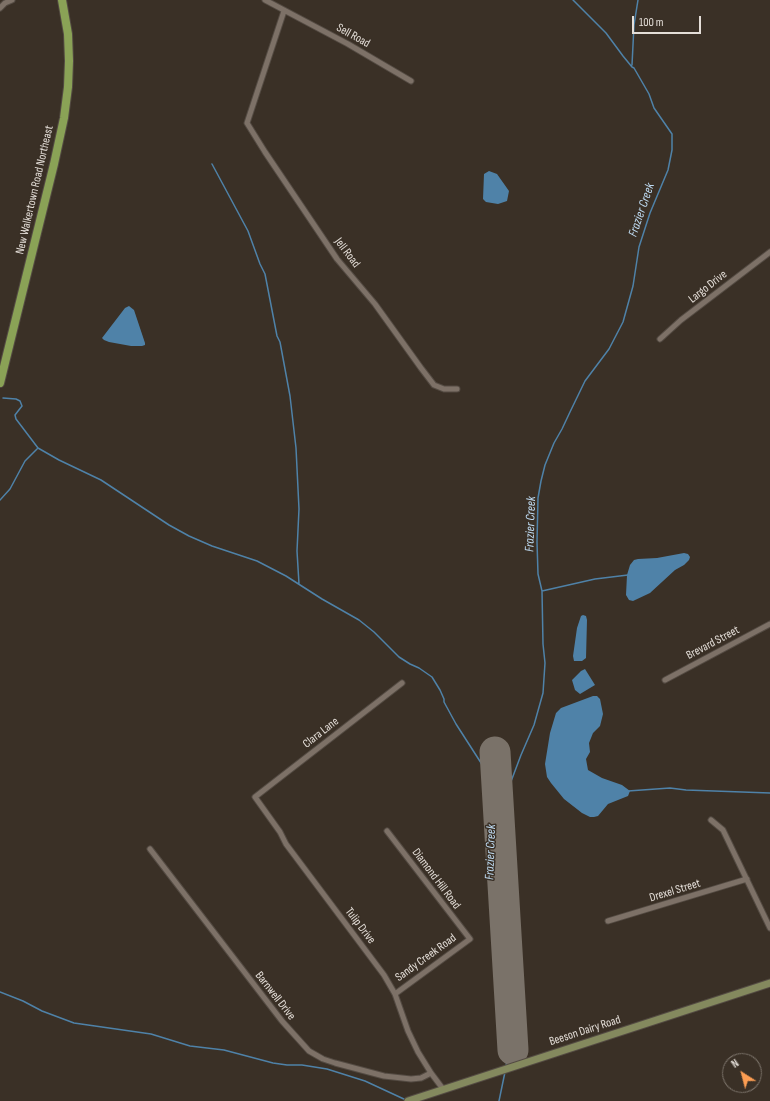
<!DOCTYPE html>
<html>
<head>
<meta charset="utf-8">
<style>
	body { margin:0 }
	#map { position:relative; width:770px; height:1101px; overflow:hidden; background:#3a3026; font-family:"Sofia Sans Condensed",sans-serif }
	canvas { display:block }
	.north { position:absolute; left:722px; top:1053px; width:40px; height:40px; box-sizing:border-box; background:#3a3026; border:1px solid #7e766d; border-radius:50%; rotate:324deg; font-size:11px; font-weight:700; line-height:16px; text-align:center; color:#e4ded8 }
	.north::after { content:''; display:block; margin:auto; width:14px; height:18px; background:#fc9d52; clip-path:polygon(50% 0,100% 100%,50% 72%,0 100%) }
	.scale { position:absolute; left:632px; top:16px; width:69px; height:18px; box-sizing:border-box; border:2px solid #e4ded8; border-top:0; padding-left:5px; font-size:12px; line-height:14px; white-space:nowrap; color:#e4ded8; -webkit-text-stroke:3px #3a3026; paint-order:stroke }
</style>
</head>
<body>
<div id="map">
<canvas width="770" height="1101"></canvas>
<div class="north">N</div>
<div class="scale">100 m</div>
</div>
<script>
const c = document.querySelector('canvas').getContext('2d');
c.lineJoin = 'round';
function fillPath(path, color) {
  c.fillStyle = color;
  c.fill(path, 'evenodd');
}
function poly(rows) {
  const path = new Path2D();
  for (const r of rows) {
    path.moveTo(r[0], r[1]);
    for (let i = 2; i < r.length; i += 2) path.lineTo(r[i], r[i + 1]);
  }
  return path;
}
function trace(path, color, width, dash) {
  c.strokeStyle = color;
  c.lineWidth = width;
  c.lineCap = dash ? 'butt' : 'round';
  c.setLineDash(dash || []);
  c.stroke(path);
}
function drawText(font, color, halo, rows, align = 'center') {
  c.font = font + ' "Sofia Sans Condensed",sans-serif';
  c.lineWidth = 3;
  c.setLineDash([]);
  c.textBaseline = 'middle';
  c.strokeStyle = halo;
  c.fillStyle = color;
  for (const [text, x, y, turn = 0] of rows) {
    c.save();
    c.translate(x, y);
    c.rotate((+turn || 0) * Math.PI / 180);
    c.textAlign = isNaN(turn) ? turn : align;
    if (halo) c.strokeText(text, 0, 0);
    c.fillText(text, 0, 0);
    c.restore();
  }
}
const water = poly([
	[489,171,497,174,509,191,507,201,498,204,486,202,483,199,484,174],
	[129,306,134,310,145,343,145,345,142,346,131,346,109,342,104,340,102,338,125,308],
	[684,553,688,554,690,557,689,560,684,565,675,570,650,593,633,601,629,600,626,595,627,575,630,565,634,560,638,559,657,558],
	[583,615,586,616,587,620,586,658,582,661,574,661,573,656,577,628,581,616],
	[585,669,595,685,580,694,575,690,572,680,581,671],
	[593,696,597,696,600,699,603,714,600,726,593,733,589,743,590,752,586,759,588,770,602,778,622,785,630,791,628,796,608,804,598,816,594,817,590,817,582,813,564,799,551,783,547,777,545,764,550,733,556,713,561,708]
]);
const stream = poly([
	[632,65,634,25,638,0],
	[212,164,248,231,260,264,265,274,277,336,280,342,290,396,296,448,299,509,297,551,299,584],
	[3,398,16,399,20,401,22,406,15,415,16,419,38,448,59,460,101,480,169,525,189,536,212,546,257,561,286,576,322,599,359,620,374,632,399,657,410,664,419,668,432,677,440,690,444,699,444,702,456,724,492,780,504,800],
	[0,500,10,489,25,461,37,449],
	[542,591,595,579,628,575],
	[628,791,670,788,686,790,770,793],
	[0,992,23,1001,42,1011,74,1023,151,1034,190,1046,224,1050,273,1063,287,1065,302,1065,327,1069,365,1081,406,1100],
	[506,1066,515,1025,507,963,499,929,497,889,499,857,498,835,500,812,504,800,521,755,534,725,543,693,545,663,543,644,542,591,538,574,537,542,538,498,541,481,545,465,554,443,562,429,570,412,585,381,609,349,623,322,633,286,639,247,650,213,668,170,672,150,672,134,654,108,649,94,634,68,632,67,623,56,606,33,573,0],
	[499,1101,505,1072]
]);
const runway = poly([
	[495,752,513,1050]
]);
const street = poly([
	[265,0,348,44,411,81],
	[0,8,5,3,12,0],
	[284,11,247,123,265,152,337,259,375,304,421,368,434,385,444,389,457,389],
	[660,339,681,320,770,252],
	[665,680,770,624],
	[402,683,255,797,280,832,286,844,384,975,395,994,408,1031,418,1052,431,1073,443,1089],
	[711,820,723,830,770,928],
	[387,831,470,939,395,994],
	[150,849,282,1021,309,1051,323,1059,335,1063,384,1076,411,1079,421,1078,431,1073],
	[608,921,747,879]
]);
const secondary = poly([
	[408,1101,770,983]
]);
const primary = poly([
	[0,383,54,164,64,118,68,87,69,61,68,34,62,0]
]);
const streetNames = [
	["Sell Road",353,36,29],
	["New Walkertown Road Northeast",35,190,-77],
	["Jell Road",347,253,53],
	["Largo Drive",708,287,-38],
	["Brevard Street",713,643,-28],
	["Clara Lane",321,733,-38],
	["Diamond Hill Road",436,879,53],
	["Drexel Street",675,891,-17],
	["Tulip Drive",360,926,53],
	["Sandy Creek Road",426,958,-36],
	["Barnwell Drive",275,996,52],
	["Beeson Dairy Road",585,1031,-18]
];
const waterNames = [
	["Frazier Creek",642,210,-71],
	["Frazier Creek",531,524,-88],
	["Frazier Creek",491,852,-88]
];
fillPath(water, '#4f82a8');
trace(stream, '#4f82a8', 1.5);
trace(runway, '#7a7269', 31);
trace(street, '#544b43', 7);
trace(secondary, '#544b43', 9);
trace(primary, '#544b43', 10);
trace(street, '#7d7167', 5);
trace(secondary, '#84895e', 7);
trace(primary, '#8aa256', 8);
drawText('12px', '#e4ded8', '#3a3026', streetNames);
drawText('italic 13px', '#bfdbf2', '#3a3026', waterNames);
</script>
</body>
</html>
